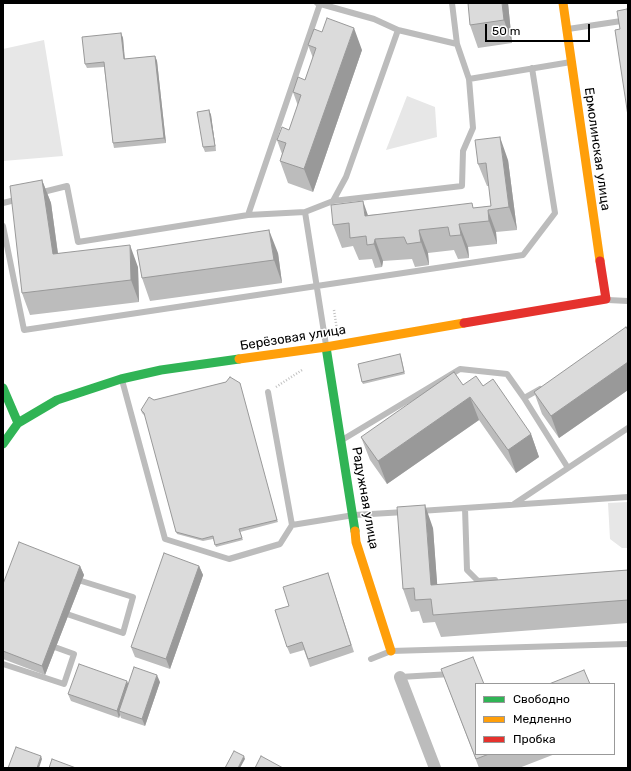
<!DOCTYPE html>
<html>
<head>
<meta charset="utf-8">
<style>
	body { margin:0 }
	#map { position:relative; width:631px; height:771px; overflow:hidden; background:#fff; font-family:Rubik,sans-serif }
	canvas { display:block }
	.frame { position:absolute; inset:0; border:4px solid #000; pointer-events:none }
	.legend { position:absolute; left:475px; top:683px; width:140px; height:72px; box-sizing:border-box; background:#fff; border:1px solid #999; margin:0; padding:5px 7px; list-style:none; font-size:12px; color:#000 }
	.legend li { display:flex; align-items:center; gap:8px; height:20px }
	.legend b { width:20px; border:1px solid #999 }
	.scale { position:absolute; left:485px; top:24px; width:105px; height:18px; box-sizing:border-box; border:2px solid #000; border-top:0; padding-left:5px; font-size:12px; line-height:14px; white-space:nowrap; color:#000; -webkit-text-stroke:3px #fff; paint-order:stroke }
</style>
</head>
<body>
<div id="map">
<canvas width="631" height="771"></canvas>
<div class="frame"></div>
<ul class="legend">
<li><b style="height:5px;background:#30b455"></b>Свободно</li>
<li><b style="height:5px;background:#ff9f0a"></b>Медленно</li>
<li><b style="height:5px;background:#e5322d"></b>Пробка</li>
</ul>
<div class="scale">50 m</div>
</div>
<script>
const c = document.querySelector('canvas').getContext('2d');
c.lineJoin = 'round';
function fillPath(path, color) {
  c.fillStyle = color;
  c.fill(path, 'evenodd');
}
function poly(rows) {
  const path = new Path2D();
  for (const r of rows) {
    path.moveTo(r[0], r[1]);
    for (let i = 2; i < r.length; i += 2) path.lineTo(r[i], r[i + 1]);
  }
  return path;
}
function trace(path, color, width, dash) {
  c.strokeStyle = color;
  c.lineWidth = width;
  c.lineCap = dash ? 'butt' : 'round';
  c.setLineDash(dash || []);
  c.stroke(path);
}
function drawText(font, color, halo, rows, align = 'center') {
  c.font = font + ' Rubik,sans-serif';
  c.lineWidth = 3;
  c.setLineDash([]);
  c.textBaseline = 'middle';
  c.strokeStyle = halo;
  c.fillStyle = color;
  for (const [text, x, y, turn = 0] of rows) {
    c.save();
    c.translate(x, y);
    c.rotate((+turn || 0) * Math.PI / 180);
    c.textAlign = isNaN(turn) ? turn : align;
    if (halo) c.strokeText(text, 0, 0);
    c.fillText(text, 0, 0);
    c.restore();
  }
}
const green = poly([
	[44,40,63,156,3,161,3,49],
	[407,96,435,107,437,137,386,150],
	[628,502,628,548,622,548,610,539,608,503]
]);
const path = poly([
	[334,310,337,330],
	[276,387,302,370]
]);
const lane = poly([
	[317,3,374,19,398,30,457,44,452,3],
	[320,4,248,215,305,212,326,345],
	[568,29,628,20],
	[457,44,469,79,571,62],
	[39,193,67,186,78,242,248,215],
	[333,201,462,186,463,151,473,128,469,79],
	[3,203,19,199],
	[305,212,333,201,346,177,398,30],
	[3,226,24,330,523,255,555,213,532,68],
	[608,300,628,301],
	[122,380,165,539,229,559,280,544,292,525,354,515,405,512],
	[268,392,292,525],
	[524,398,540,389],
	[342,440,460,369,507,374,524,398,568,468],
	[514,504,628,428],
	[465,508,467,570,478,581,495,580],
	[420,511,628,497],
	[61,612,123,633,133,597,75,579],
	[371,659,391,651,628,644],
	[3,664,64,684,74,654,49,645],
	[400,677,451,674]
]);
const street = poly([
	[400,677,435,768]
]);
const fast = poly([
	[326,347,355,531],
	[3,388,18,423],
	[3,444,18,423,57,400,121,379,161,370,239,359]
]);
const slow = poly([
	[563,3,600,261],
	[239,359,326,347,464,323],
	[355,531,356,542,391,651]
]);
const jam = poly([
	[464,323,606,299,600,261]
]);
const wall = poly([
	[508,3,512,43,478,48,470,25],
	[121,33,123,38,125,59,155,56,157,61,166,143,114,148,113,143,104,67,87,68,85,64],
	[308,45,362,50,313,192,288,183,280,161,282,154,277,140,289,130,298,106,293,92,305,80,313,58],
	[209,110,211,115,216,151,205,152,203,147],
	[508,160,517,230,496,232,497,244,468,247,469,258,458,259,454,250,428,253,429,265,415,267,412,259,383,261,382,267,375,268,372,259,359,260,353,246,342,248,333,225,368,215,474,208,491,206,489,186,487,186,478,164],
	[42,180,51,203,58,253,138,267,139,302,30,315,22,293],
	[278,253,282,283,150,301,142,278],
	[628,330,628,390,559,438,542,414,534,392],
	[401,356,405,374,363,384,362,382],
	[230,377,278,522,240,532,243,540,216,547,213,539,203,541,177,534,145,416,142,413,141,410,154,400,226,382],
	[463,385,483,386,531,434,539,457,516,473,479,420,387,484,370,460,361,437],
	[433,528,437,585,628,570,628,623,441,637,435,622,423,623,419,611,411,612,403,589],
	[80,566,84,575,45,675,3,659,3,584],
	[199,566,203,575,170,669,135,657,131,647],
	[328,573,354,652,310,667,304,650,290,654,287,647,289,606],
	[441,669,476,754,555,754,519,768,479,768],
	[160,682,145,726,121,718,120,715,119,718,71,701,68,694,128,684]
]);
const shadedWall = poly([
	[502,3,508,3,512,43,504,20],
	[354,28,362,50,313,192,304,169],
	[121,33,123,38,125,64,124,59],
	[155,56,157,61,166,143,164,138],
	[209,110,211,115,216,151,215,146],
	[500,137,508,160,517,230,509,207],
	[42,180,51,203,61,277,53,254],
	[363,201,371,224,365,216],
	[488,210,496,232,497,244,489,221],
	[459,224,468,247,469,258,461,235],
	[269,230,278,253,282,283,274,260],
	[419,230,428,253,429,265,421,242],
	[375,239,383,261,382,267,374,244],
	[130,245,138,267,139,302,131,280],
	[628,362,628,390,559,438,551,416],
	[470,397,479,420,387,484,378,461],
	[531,434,539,457,516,473,508,450],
	[425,505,433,528,439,608,431,585],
	[80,566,84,575,45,675,42,666],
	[199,566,203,575,170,669,166,659],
	[157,675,160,682,145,726,142,719],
	[127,681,130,688,119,711,120,715,119,718,117,711],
	[41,756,42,759,39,768,37,768],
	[244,756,245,759,240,768,238,768]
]);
const building = poly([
	[468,3,502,3,504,20,470,25,468,3],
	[627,9,628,13,628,116,615,30,620,29,617,11,627,9],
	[327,18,354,28,304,169,280,161,286,143,277,140,282,127,289,130,301,95,293,92,298,77,305,80,316,48,308,45,314,29,322,32,327,18],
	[121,33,124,59,155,56,164,138,113,143,104,62,85,64,82,37,121,33],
	[209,110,215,146,203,147,197,112,209,110],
	[500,137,509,207,488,210,489,221,459,224,461,235,450,236,448,227,419,230,421,242,407,244,404,237,375,239,374,244,367,245,366,236,350,238,349,223,333,225,331,205,363,201,365,216,472,203,473,208,491,206,486,163,478,164,475,140,500,137],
	[42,180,53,254,130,245,131,280,22,293,10,186,42,180],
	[269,230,274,260,142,278,137,250,269,230],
	[626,327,628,330,628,362,551,416,534,392,626,327],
	[400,354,404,372,362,382,358,364,400,354],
	[454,372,463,385,476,376,483,386,493,379,531,434,508,450,470,397,378,461,361,437,454,372],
	[230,377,240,383,277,520,239,529,242,538,215,545,213,536,202,539,176,532,144,413,141,410,149,397,154,400,226,382,230,377],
	[425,505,431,585,628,570,628,600,433,615,431,599,415,600,414,588,403,589,397,507,425,505],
	[19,542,80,566,42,666,3,651,3,584,19,542],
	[164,553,199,566,166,659,131,647,164,553],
	[328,573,351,645,308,659,302,642,287,647,275,610,289,606,283,587,328,573],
	[473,657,484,684,476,684,476,754,489,754,476,759,441,669,473,657],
	[79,664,127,681,117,711,68,694,79,664],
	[134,667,157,675,142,719,119,711,134,667],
	[584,670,590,684,549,684,584,670],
	[16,747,41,756,37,768,8,768,16,747],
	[234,751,244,756,238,768,225,768,234,751],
	[261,756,283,768,255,768,261,756],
	[52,759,76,768,49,768,52,759]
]);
const streetNames = [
	["Ермолинская улица",597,149,82],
	["Берёзовая улица",293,338,-9],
	["Радужная улица",365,498,80]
];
fillPath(green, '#e7e7e7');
trace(path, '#c2c2c2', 2.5, [1, 2]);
trace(lane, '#bcbcbc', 6);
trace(street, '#bcbcbc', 12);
trace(fast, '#30b455', 9);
trace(slow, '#ff9f0a', 9);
trace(jam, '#e5322d', 9);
fillPath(wall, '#bcbcbc');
fillPath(shadedWall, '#999');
fillPath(building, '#dbdbdb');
trace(building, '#999', 1);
drawText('13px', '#000', '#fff', streetNames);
</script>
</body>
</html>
